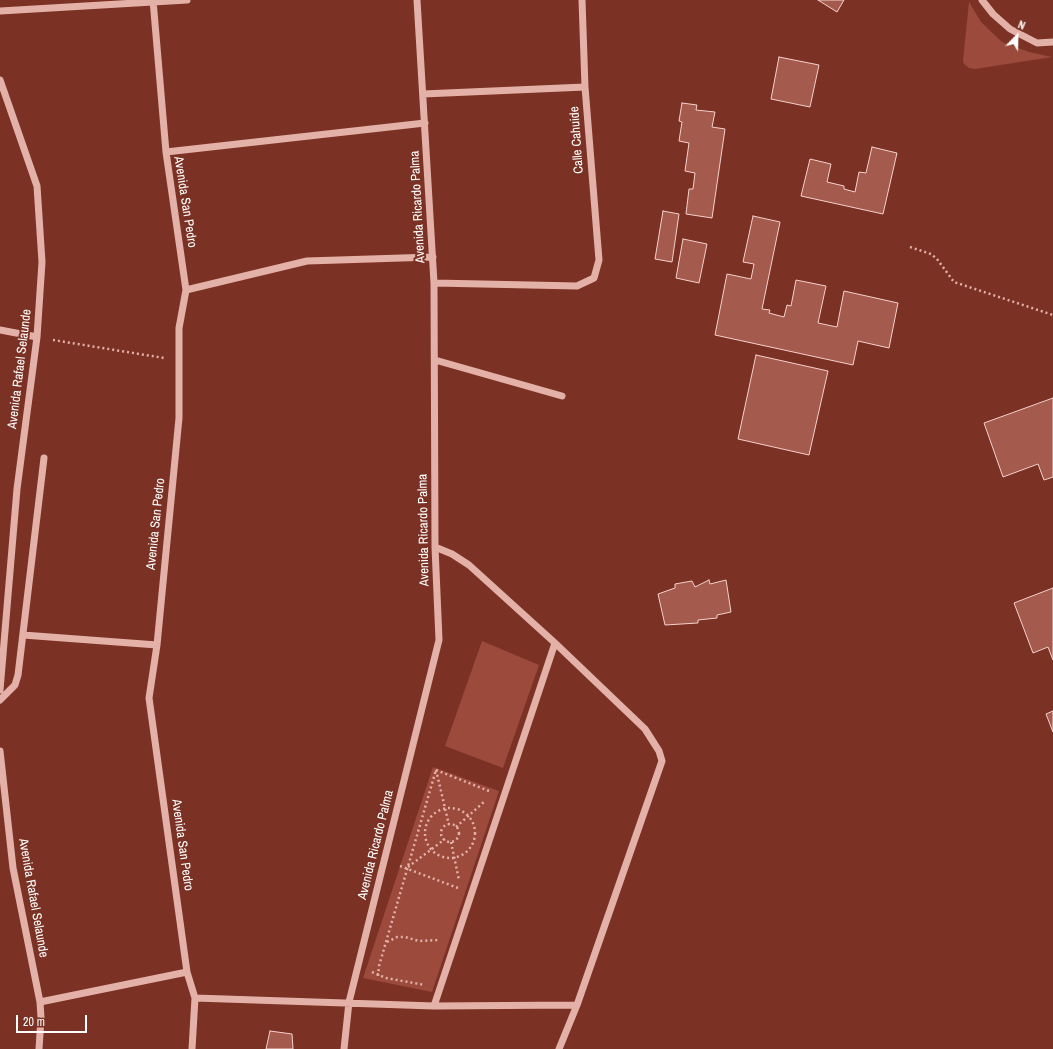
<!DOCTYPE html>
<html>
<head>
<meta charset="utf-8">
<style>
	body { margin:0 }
	#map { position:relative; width:1053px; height:1049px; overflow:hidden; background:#7b3225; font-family:"Archivo Narrow",sans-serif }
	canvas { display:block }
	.north { position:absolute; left:997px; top:16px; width:40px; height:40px; -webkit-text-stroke:3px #7b3225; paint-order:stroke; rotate:23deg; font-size:11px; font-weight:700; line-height:16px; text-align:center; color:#fff }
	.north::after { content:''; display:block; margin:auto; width:14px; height:18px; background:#fff; clip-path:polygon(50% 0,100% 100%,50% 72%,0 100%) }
	.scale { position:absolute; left:16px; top:1015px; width:71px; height:18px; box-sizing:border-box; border:2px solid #fff; border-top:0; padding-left:5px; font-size:12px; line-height:14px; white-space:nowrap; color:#fff; -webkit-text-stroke:3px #7b3225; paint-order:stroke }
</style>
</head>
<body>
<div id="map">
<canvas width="1053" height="1049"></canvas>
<div class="north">N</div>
<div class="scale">20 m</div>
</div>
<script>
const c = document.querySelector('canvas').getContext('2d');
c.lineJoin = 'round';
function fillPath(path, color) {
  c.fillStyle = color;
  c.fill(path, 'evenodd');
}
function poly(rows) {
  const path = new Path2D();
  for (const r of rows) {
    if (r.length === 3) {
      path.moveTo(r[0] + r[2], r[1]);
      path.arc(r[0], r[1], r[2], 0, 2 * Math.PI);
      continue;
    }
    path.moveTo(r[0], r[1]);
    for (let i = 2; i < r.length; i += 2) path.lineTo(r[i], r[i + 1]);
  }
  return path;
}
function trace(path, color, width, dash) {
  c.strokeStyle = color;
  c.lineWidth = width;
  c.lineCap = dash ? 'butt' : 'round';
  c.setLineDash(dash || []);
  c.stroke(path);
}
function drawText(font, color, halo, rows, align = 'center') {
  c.font = font + ' "Archivo Narrow",sans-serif';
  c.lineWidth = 4;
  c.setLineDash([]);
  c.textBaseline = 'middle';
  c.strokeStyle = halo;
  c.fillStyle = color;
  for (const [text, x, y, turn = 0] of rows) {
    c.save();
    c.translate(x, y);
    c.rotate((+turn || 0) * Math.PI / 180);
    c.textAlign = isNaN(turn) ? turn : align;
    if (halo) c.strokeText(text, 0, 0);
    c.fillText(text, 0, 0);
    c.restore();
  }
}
const green = poly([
	[969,2,981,22,1002,42,1029,52,1052,57,975,69,969,68,964,64,963,60],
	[482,641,539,665,503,768,445,746],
	[433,767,499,791,432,992,363,978]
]);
const building = poly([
	[818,0,844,0,837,12,818,0],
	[779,57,819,65,810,107,771,99,779,57],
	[682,103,697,105,696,110,715,112,712,127,725,129,712,218,686,214,689,189,693,189,695,173,685,171,689,143,679,141,682,122,679,121,682,103],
	[872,147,897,153,883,214,801,196,810,159,831,164,827,182,844,186,844,189,855,192,859,172,866,173,872,147],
	[663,211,679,214,672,262,655,259,663,211],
	[753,216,780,222,762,309,770,310,769,313,784,317,787,305,791,306,796,280,826,286,818,323,837,327,844,291,898,303,889,348,858,341,853,365,715,335,727,274,751,279,754,264,743,262,753,216],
	[683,239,707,244,699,283,676,278,683,239],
	[756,355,828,371,809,455,738,439,756,355],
	[1053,398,1053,477,1044,480,1038,464,1003,477,984,423,1053,398],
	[709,580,710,584,726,580,731,612,717,615,717,618,698,620,698,623,665,625,658,594,675,588,675,584,692,581,695,587,709,580],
	[1053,588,1053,660,1048,647,1033,653,1014,603,1053,588],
	[1053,711,1053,732,1046,714,1053,711],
	[270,1031,292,1034,293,1049,266,1049,270,1031]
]);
const path = poly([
	[910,247,931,254,937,259,954,282,1053,315],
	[53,340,164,358],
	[436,770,489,791],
	[436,770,449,825],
	[450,833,25],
	[450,833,9],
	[456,827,485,801],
	[451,842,459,880],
	[400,866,458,888],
	[408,867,445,839],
	[387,942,397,937,405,937,419,941,439,940],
	[372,972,386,978,425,985],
	[378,976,379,966,436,770]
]);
const minor = poly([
	[153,0,166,152,186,290,179,328,179,418,157,645,149,698,187,972,195,998,192,1049],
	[982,0,993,14,1010,29,1037,43,1053,42],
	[0,11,187,0],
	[0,80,37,186,42,262,37,337,17,489,0,690],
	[423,94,585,87],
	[166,152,425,123],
	[434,283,577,286,594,278,599,260,585,87,582,0],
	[186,290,307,261,433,257],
	[0,330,37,337],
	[435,360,562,396],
	[435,547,452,554,469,565,555,643,645,729,659,751,662,761,577,1005,559,1049],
	[23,635,157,645],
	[0,700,15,685,18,675,44,458],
	[0,751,13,868,40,1002,41,1018,39,1049],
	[195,998,434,1006,577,1005],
	[40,1002,187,972],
	[434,1006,555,643],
	[344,1049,349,1002,439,640,435,547,434,283,417,0]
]);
const streetNames = [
	["Calle Cahuide",577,140,-94],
	["Avenida San Pedro",185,202,81],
	["Avenida Ricardo Palma",418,207,-93],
	["Avenida Rafael Selaunde",20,369,-83],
	["Avenida San Pedro",156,524,-84],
	["Avenida Ricardo Palma",424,530,-91],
	["Avenida San Pedro",182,845,82],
	["Avenida Ricardo Palma",376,845,-76],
	["Avenida Rafael Selaunde",33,898,80]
];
fillPath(green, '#9b4a3c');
fillPath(building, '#a45a4d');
trace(building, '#f4d1cc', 1);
trace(path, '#e4b1a9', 2.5, [2, 3]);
trace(minor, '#e4b1a9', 7);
drawText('13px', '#fff', '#7b3225', streetNames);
</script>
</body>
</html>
